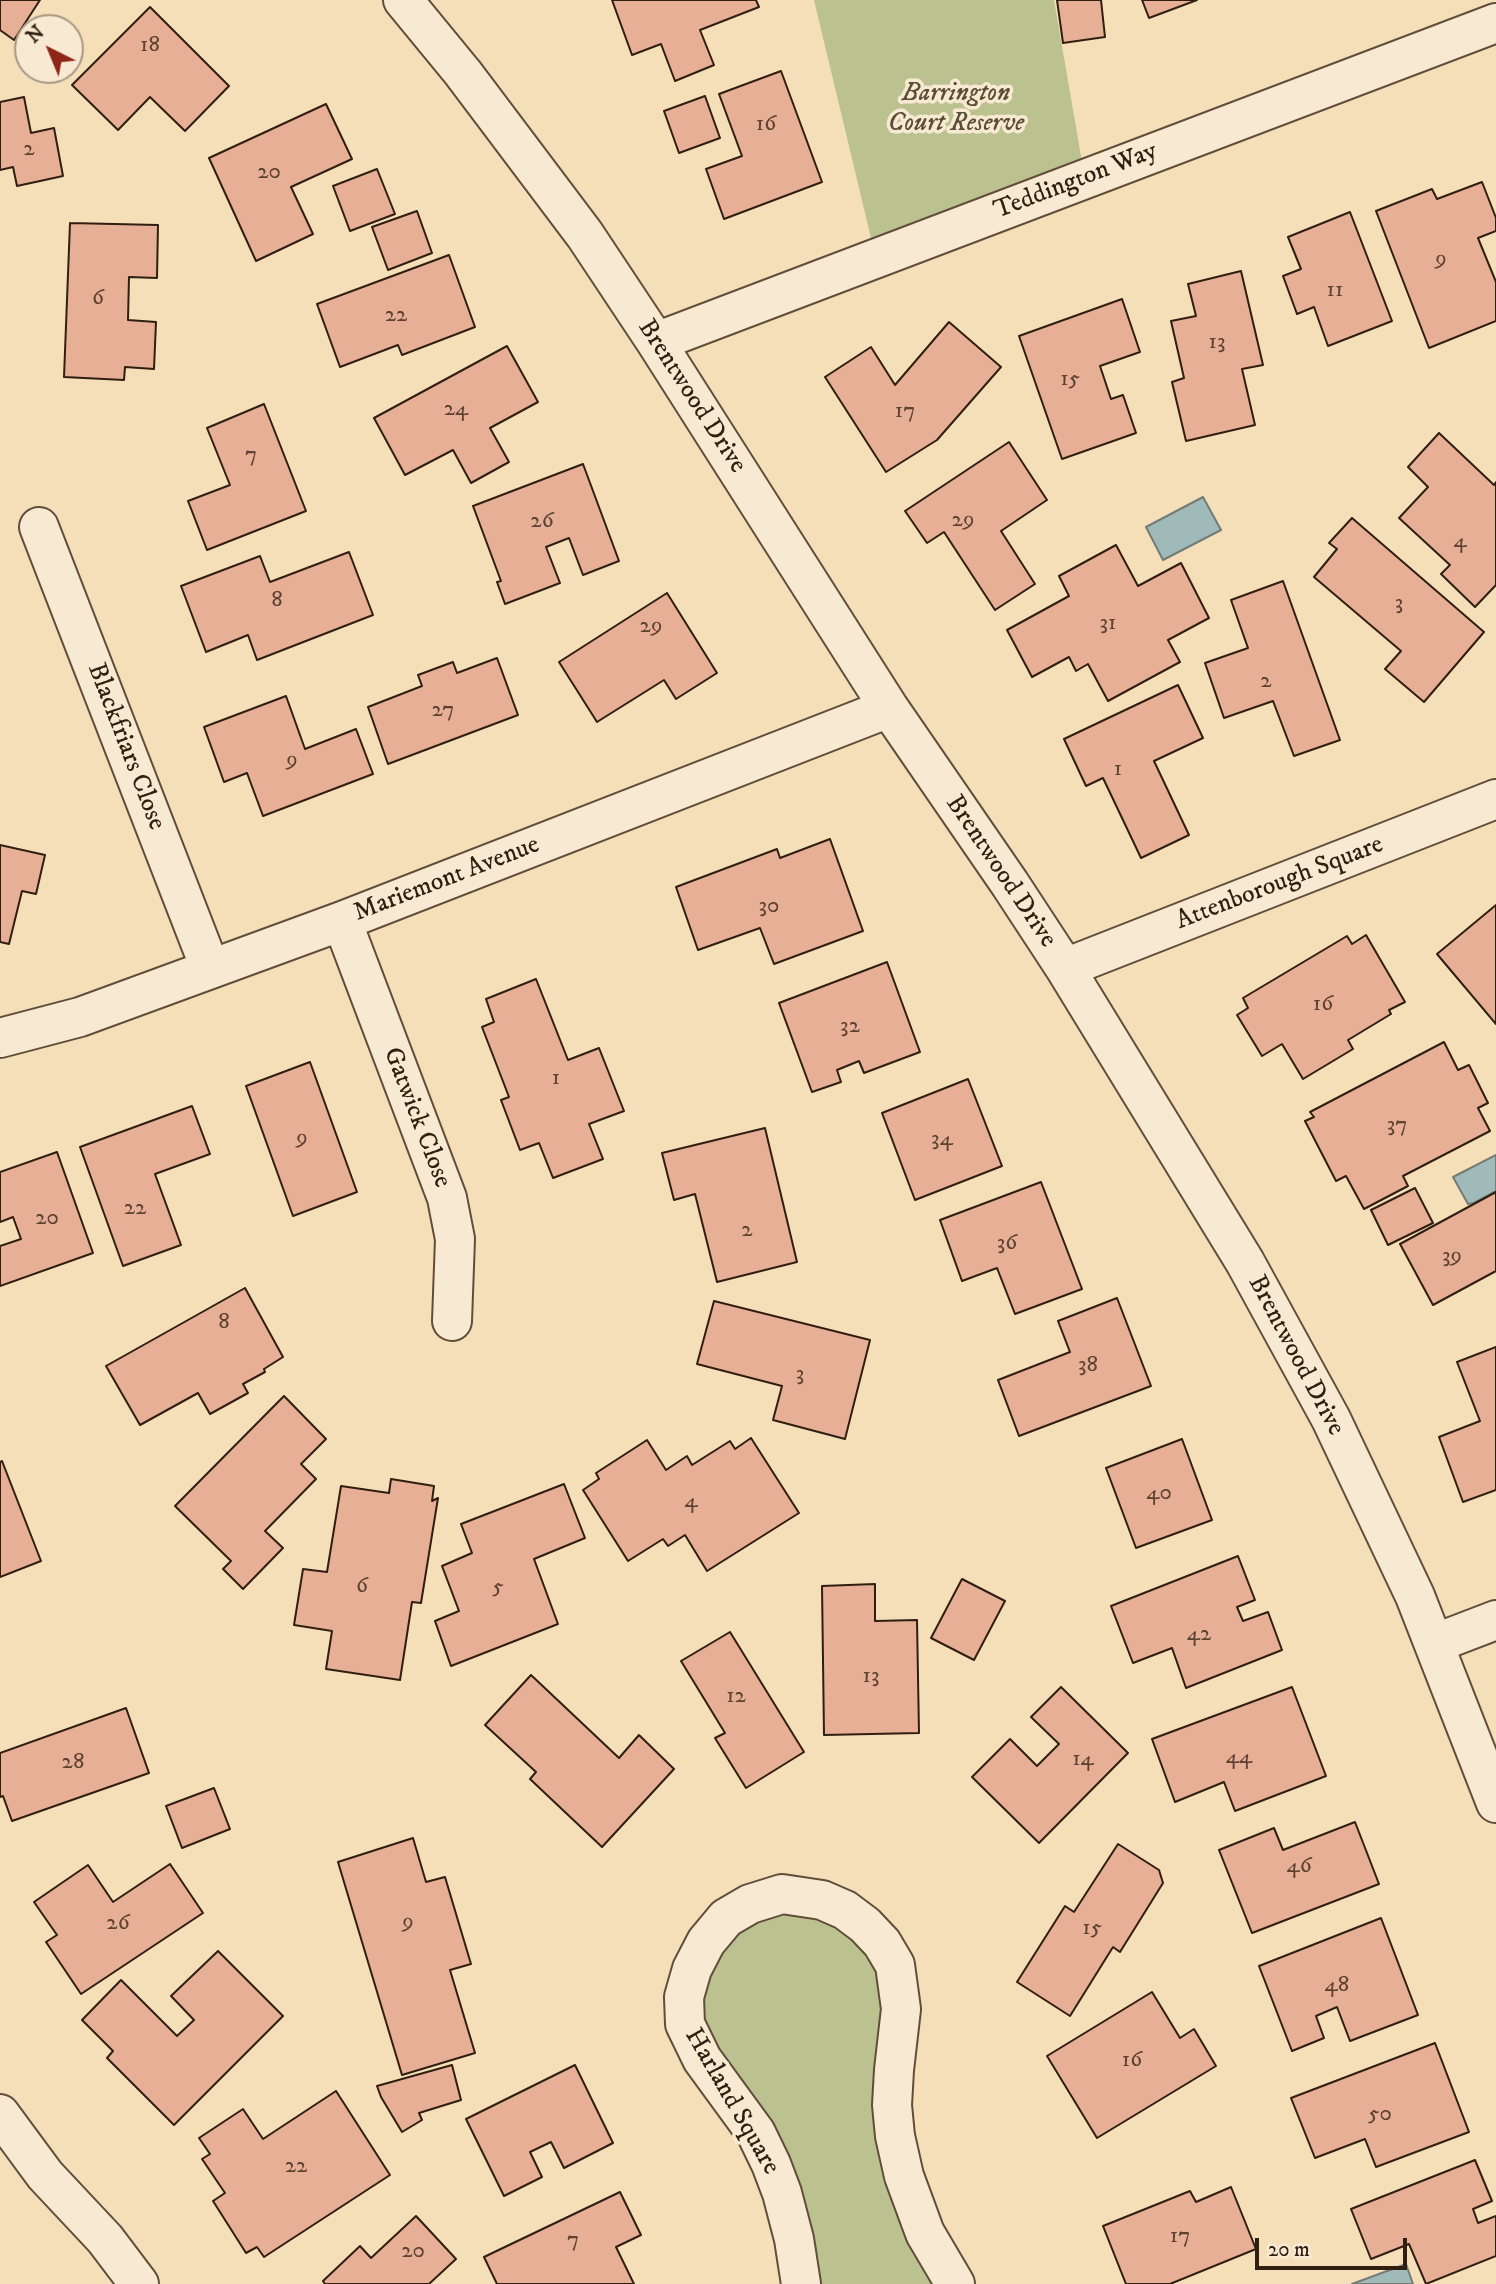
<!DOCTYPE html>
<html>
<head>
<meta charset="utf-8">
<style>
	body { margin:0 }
	#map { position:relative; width:1496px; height:2284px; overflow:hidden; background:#f5dfb9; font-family:"IM FELL DW Pica",serif }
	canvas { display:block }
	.north { position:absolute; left:14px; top:14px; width:70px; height:70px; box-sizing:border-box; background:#f8ead2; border:2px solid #a89884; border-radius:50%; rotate:317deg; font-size:19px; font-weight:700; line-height:28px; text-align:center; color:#301e10 }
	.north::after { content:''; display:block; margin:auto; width:24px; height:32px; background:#8f2418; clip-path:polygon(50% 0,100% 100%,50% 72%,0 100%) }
	.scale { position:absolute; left:1255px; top:2238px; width:152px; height:32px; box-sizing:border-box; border:4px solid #301e10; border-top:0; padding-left:9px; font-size:21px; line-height:24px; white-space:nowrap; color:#301e10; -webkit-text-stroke:5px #f8ead2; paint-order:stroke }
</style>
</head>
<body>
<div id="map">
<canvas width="1496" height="2284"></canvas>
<div class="north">N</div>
<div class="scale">20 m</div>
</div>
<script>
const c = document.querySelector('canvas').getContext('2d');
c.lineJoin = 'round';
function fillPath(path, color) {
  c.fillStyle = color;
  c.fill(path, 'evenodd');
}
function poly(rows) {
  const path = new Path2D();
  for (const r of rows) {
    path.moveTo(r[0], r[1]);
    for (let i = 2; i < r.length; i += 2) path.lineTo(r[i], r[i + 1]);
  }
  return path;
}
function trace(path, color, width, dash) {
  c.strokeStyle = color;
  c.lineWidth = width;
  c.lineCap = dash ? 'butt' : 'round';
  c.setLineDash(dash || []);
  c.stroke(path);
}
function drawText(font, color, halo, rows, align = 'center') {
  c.font = font + ' "IM FELL DW Pica",serif';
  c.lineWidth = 7;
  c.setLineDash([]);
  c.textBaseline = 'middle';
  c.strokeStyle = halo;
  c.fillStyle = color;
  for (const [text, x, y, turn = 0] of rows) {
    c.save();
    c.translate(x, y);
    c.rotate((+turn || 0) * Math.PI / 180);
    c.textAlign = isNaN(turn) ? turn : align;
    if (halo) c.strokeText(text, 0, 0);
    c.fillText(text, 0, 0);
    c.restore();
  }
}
const green = poly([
	[814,0,1054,0,1085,179,876,259],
	[768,1897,882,1943,894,2070,955,2284,801,2284,716,2076,692,1969]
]);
const water = poly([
	[1203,497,1221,530,1163,560,1146,527,1203,497],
	[1496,1155,1496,1191,1474,1203,1468,1204,1453,1177,1496,1155],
	[1406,2264,1413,2284,1352,2284,1406,2264]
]);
const building = poly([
	[0,0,40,0,14,40,0,30,0,0],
	[612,0,756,0,759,7,700,30,714,65,675,81,661,44,632,55,612,0],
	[1057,0,1101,0,1105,37,1063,43,1057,0],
	[1142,0,1197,0,1149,18,1142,0],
	[150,7,229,86,185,131,150,97,118,130,72,85,150,7],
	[781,71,822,182,724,219,706,169,742,156,719,94,781,71],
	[705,96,720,138,679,153,664,111,705,96],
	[24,97,31,133,54,128,63,176,17,186,13,167,0,170,0,102,24,97],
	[326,104,352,159,291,187,313,234,256,261,209,158,326,104],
	[377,169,395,214,350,231,333,186,377,169],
	[1482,182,1496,218,1496,231,1478,238,1496,282,1496,321,1429,348,1376,211,1432,189,1437,199,1482,182],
	[417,211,432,253,388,270,372,227,417,211],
	[1350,212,1392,321,1328,346,1314,307,1297,314,1283,276,1301,269,1288,237,1350,212],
	[70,223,158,225,157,278,129,277,128,320,156,322,154,369,125,367,124,380,64,377,70,223],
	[449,255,475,327,402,355,398,345,340,367,317,304,449,255],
	[1241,271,1263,365,1242,369,1255,425,1186,441,1172,382,1184,378,1171,321,1196,316,1188,284,1241,271],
	[1122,299,1140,352,1100,366,1111,399,1123,395,1136,433,1062,459,1019,336,1122,299],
	[949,322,1001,367,937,440,886,472,825,377,871,347,895,385,949,322],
	[507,346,538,402,490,428,509,462,471,483,453,450,405,475,374,418,507,346],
	[264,404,306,511,207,550,188,501,230,485,207,428,264,404],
	[1439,433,1494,485,1496,482,1496,585,1475,607,1441,574,1450,565,1399,518,1428,487,1408,467,1439,433],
	[1009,442,1047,500,1001,531,1035,584,995,610,944,532,927,543,905,511,1009,442],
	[583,464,619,561,583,575,569,538,546,547,560,583,505,604,497,582,501,581,473,506,583,464],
	[1352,518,1484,632,1424,702,1385,669,1401,651,1314,577,1337,549,1329,543,1352,518],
	[1116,545,1138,586,1181,563,1209,618,1168,640,1180,662,1108,701,1088,664,1076,671,1069,657,1032,677,1007,630,1069,596,1059,576,1116,545],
	[349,552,373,615,257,660,248,635,206,652,181,586,260,556,270,582,349,552],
	[1283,581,1340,740,1294,756,1273,701,1224,718,1205,663,1248,648,1231,600,1283,581],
	[667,593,717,673,676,699,664,680,597,722,559,662,667,593],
	[497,658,518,715,388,764,368,707,422,686,418,675,453,662,457,673,497,658],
	[1178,685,1203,738,1154,761,1189,835,1141,858,1103,778,1086,786,1064,739,1178,685],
	[286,696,305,749,356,729,373,774,263,816,247,773,224,782,204,727,286,696],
	[830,839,863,931,774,964,760,928,698,950,676,887,777,849,780,858,830,839],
	[0,845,45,855,36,894,22,891,9,944,0,942,0,845],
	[1496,905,1496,1024,1437,954,1496,905],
	[1366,935,1405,1002,1389,1010,1391,1014,1348,1040,1353,1049,1303,1079,1282,1044,1262,1056,1237,1015,1248,1008,1243,998,1347,936,1352,944,1366,935],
	[887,962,920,1052,864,1073,859,1061,837,1070,841,1082,812,1092,779,1003,887,962],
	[536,979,568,1060,599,1048,624,1111,589,1124,603,1159,553,1178,539,1143,520,1150,501,1100,509,1097,482,1027,494,1022,486,999,536,979],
	[1444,1042,1458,1070,1469,1065,1488,1103,1478,1108,1490,1131,1403,1176,1408,1186,1364,1209,1346,1176,1336,1181,1305,1121,1314,1117,1310,1112,1444,1042],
	[310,1062,357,1192,293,1216,246,1086,310,1062],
	[968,1079,1002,1166,915,1200,882,1113,968,1079],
	[192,1106,210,1154,155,1174,181,1245,123,1266,80,1147,192,1106],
	[765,1128,797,1262,717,1282,695,1194,674,1200,662,1153,765,1128],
	[57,1152,93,1253,0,1286,0,1246,21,1239,13,1217,0,1222,0,1172,57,1152],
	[1041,1182,1082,1289,1015,1314,997,1268,962,1281,940,1220,1041,1182],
	[1415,1188,1433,1223,1388,1245,1371,1210,1415,1188],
	[1496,1192,1496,1271,1433,1305,1400,1244,1496,1192],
	[245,1288,283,1357,264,1369,265,1372,243,1384,248,1393,210,1414,198,1393,140,1425,106,1366,245,1288],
	[1117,1298,1151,1386,1019,1436,998,1380,1070,1352,1058,1321,1117,1298],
	[714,1301,870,1340,845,1439,773,1420,782,1386,697,1364,714,1301],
	[1496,1347,1496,1490,1463,1502,1439,1437,1480,1421,1457,1362,1496,1347],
	[284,1396,326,1439,301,1464,316,1479,265,1531,283,1548,243,1589,223,1569,231,1561,175,1506,284,1396],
	[751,1438,799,1513,707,1571,685,1535,668,1546,663,1539,628,1561,583,1490,599,1479,596,1473,647,1440,666,1470,687,1456,692,1465,730,1441,735,1449,751,1438],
	[1182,1439,1212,1520,1136,1548,1106,1468,1182,1439],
	[2,1461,41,1561,0,1577,0,1462,2,1461],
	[391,1479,434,1486,432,1501,438,1498,421,1603,412,1602,400,1680,326,1669,332,1631,294,1625,303,1569,327,1572,341,1486,389,1493,391,1479],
	[564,1484,585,1538,534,1559,558,1624,451,1666,435,1621,459,1611,442,1566,472,1553,461,1524,564,1484],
	[1238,1556,1255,1600,1237,1607,1243,1621,1268,1612,1282,1650,1186,1688,1172,1648,1133,1663,1111,1606,1238,1556],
	[962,1579,1005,1601,974,1660,931,1638,962,1579],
	[875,1584,875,1621,917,1620,919,1733,824,1735,822,1586,875,1584],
	[730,1632,804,1752,746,1788,715,1738,725,1733,681,1661,730,1632],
	[531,1675,619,1758,639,1735,674,1769,602,1847,530,1779,536,1772,485,1725,531,1675],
	[1061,1687,1128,1753,1039,1843,972,1777,1010,1739,1037,1766,1059,1744,1031,1717,1061,1687],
	[1292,1687,1326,1776,1235,1811,1224,1782,1175,1802,1152,1739,1292,1687],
	[126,1708,149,1773,12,1821,3,1796,0,1797,0,1753,126,1708],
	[214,1788,230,1829,182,1848,166,1806,214,1788],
	[1355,1822,1379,1884,1252,1933,1219,1850,1274,1828,1283,1850,1355,1822],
	[413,1838,426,1882,445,1877,471,1964,450,1970,475,2053,402,2075,338,1862,413,1838],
	[1118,1844,1159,1870,1163,1883,1120,1952,1113,1947,1070,2016,1017,1982,1065,1906,1074,1912,1118,1844],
	[170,1864,203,1913,81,1994,46,1942,57,1935,34,1902,88,1865,113,1902,170,1864],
	[1381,1918,1418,2015,1350,2041,1337,2007,1316,2016,1324,2038,1292,2051,1259,1966,1381,1918],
	[218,1951,283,2016,174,2125,107,2058,113,2051,82,2020,121,1980,177,2036,194,2020,171,1996,218,1951],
	[1152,1992,1180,2038,1194,2029,1216,2066,1097,2138,1047,2056,1152,1992],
	[1435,2043,1469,2132,1376,2167,1365,2139,1315,2158,1291,2098,1435,2043],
	[452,2065,461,2100,419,2113,422,2120,402,2132,381,2097,377,2086,452,2065],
	[575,2065,613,2143,564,2168,551,2142,530,2152,542,2177,504,2196,466,2119,575,2065],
	[336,2091,390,2175,264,2257,257,2247,246,2253,213,2201,225,2193,202,2159,210,2154,199,2138,243,2109,263,2139,336,2091],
	[1475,2160,1492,2201,1473,2209,1478,2223,1496,2216,1496,2256,1426,2284,1409,2244,1371,2259,1351,2209,1475,2160],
	[1231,2187,1256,2249,1170,2284,1126,2284,1103,2226,1190,2191,1196,2202,1231,2187],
	[620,2192,641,2235,616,2247,634,2284,497,2284,484,2257,620,2192],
	[416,2216,456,2259,429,2284,325,2284,323,2281,360,2246,371,2258,416,2216]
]);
const minor = poly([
	[403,0,463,73,585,235,656,342,889,708,1010,884,1065,968,1245,1262,1331,1419,1415,1596,1496,1803],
	[656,342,1496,23],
	[39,527,210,968],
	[342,921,447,1198,455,1239,452,1321],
	[1065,968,1496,799],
	[0,1038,80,1017,342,921,889,708],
	[1436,1643,1496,1620],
	[0,2114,45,2175,105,2239,139,2284],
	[801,2284,794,2239,782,2193,771,2164,756,2133,702,2059,685,2024,684,1997,692,1969,706,1942,726,1918,750,1904,782,1894,822,1900,845,1910,865,1925,882,1943,895,1965,901,2009,894,2070,892,2105,895,2136,904,2176,925,2233,955,2284]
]);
const numberNames = [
	["18",150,46],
	["16",766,125],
	["2",29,150],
	["20",269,173],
	["9",1441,260],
	["11",1335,291],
	["6",98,299],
	["22",396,316],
	["13",1217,343],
	["15",1070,380],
	["24",456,410],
	["17",905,412],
	["7",251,456],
	["29",963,521],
	["26",542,522],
	["4",1460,542],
	["8",277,601],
	["3",1399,604],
	["31",1108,624],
	["29",651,627],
	["2",1266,682],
	["27",443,711],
	["9",292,761],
	["1",1118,770],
	["30",769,907],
	["16",1323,1005],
	["32",850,1027],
	["1",556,1079],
	["37",1397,1126],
	["9",302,1139],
	["34",942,1140],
	["22",135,1209],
	["20",47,1219],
	["2",747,1231],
	["36",1007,1244],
	["39",1452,1257],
	["8",224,1323],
	["38",1088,1366],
	["3",800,1375],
	["40",1159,1494],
	["4",691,1502],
	["6",362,1587],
	["5",498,1588],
	["42",1199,1635],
	["13",871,1677],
	["12",736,1697],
	["44",1239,1758],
	["14",1083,1760],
	["28",73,1763],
	["46",1299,1867],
	["9",408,1923],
	["26",118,1924],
	["15",1092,1929],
	["48",1337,1986],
	["16",1132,2061],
	["50",1380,2115],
	["22",296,2167],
	["17",1180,2237],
	["7",573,2241],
	["20",413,2252]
];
const parkNames = [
	["Barrington",956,95],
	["Court Reserve",956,125]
];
const streetNames = [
	["Teddington Way",1076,182,-21],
	["Brentwood Drive",691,397,57],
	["Blackfriars Close",125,747,69],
	["Brentwood Drive",1000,872,56],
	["Mariemont Avenue",447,880,-21],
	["Attenborough Square",1280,884,-21],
	["Gatwick Close",416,1118,69],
	["Brentwood Drive",1295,1356,62],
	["Harland Square",731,2102,60]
];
fillPath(green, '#bbc290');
fillPath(water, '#9fbab8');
trace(water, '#737c75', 2);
fillPath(building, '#e7af96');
trace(building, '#301e10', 2);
trace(minor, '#614e3a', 42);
trace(minor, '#f8ead2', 38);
drawText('23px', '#5e4232', null, numberNames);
drawText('italic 26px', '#5a4f36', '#f8ead2', parkNames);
drawText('26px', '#301e10', '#f8ead2', streetNames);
</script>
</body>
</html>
